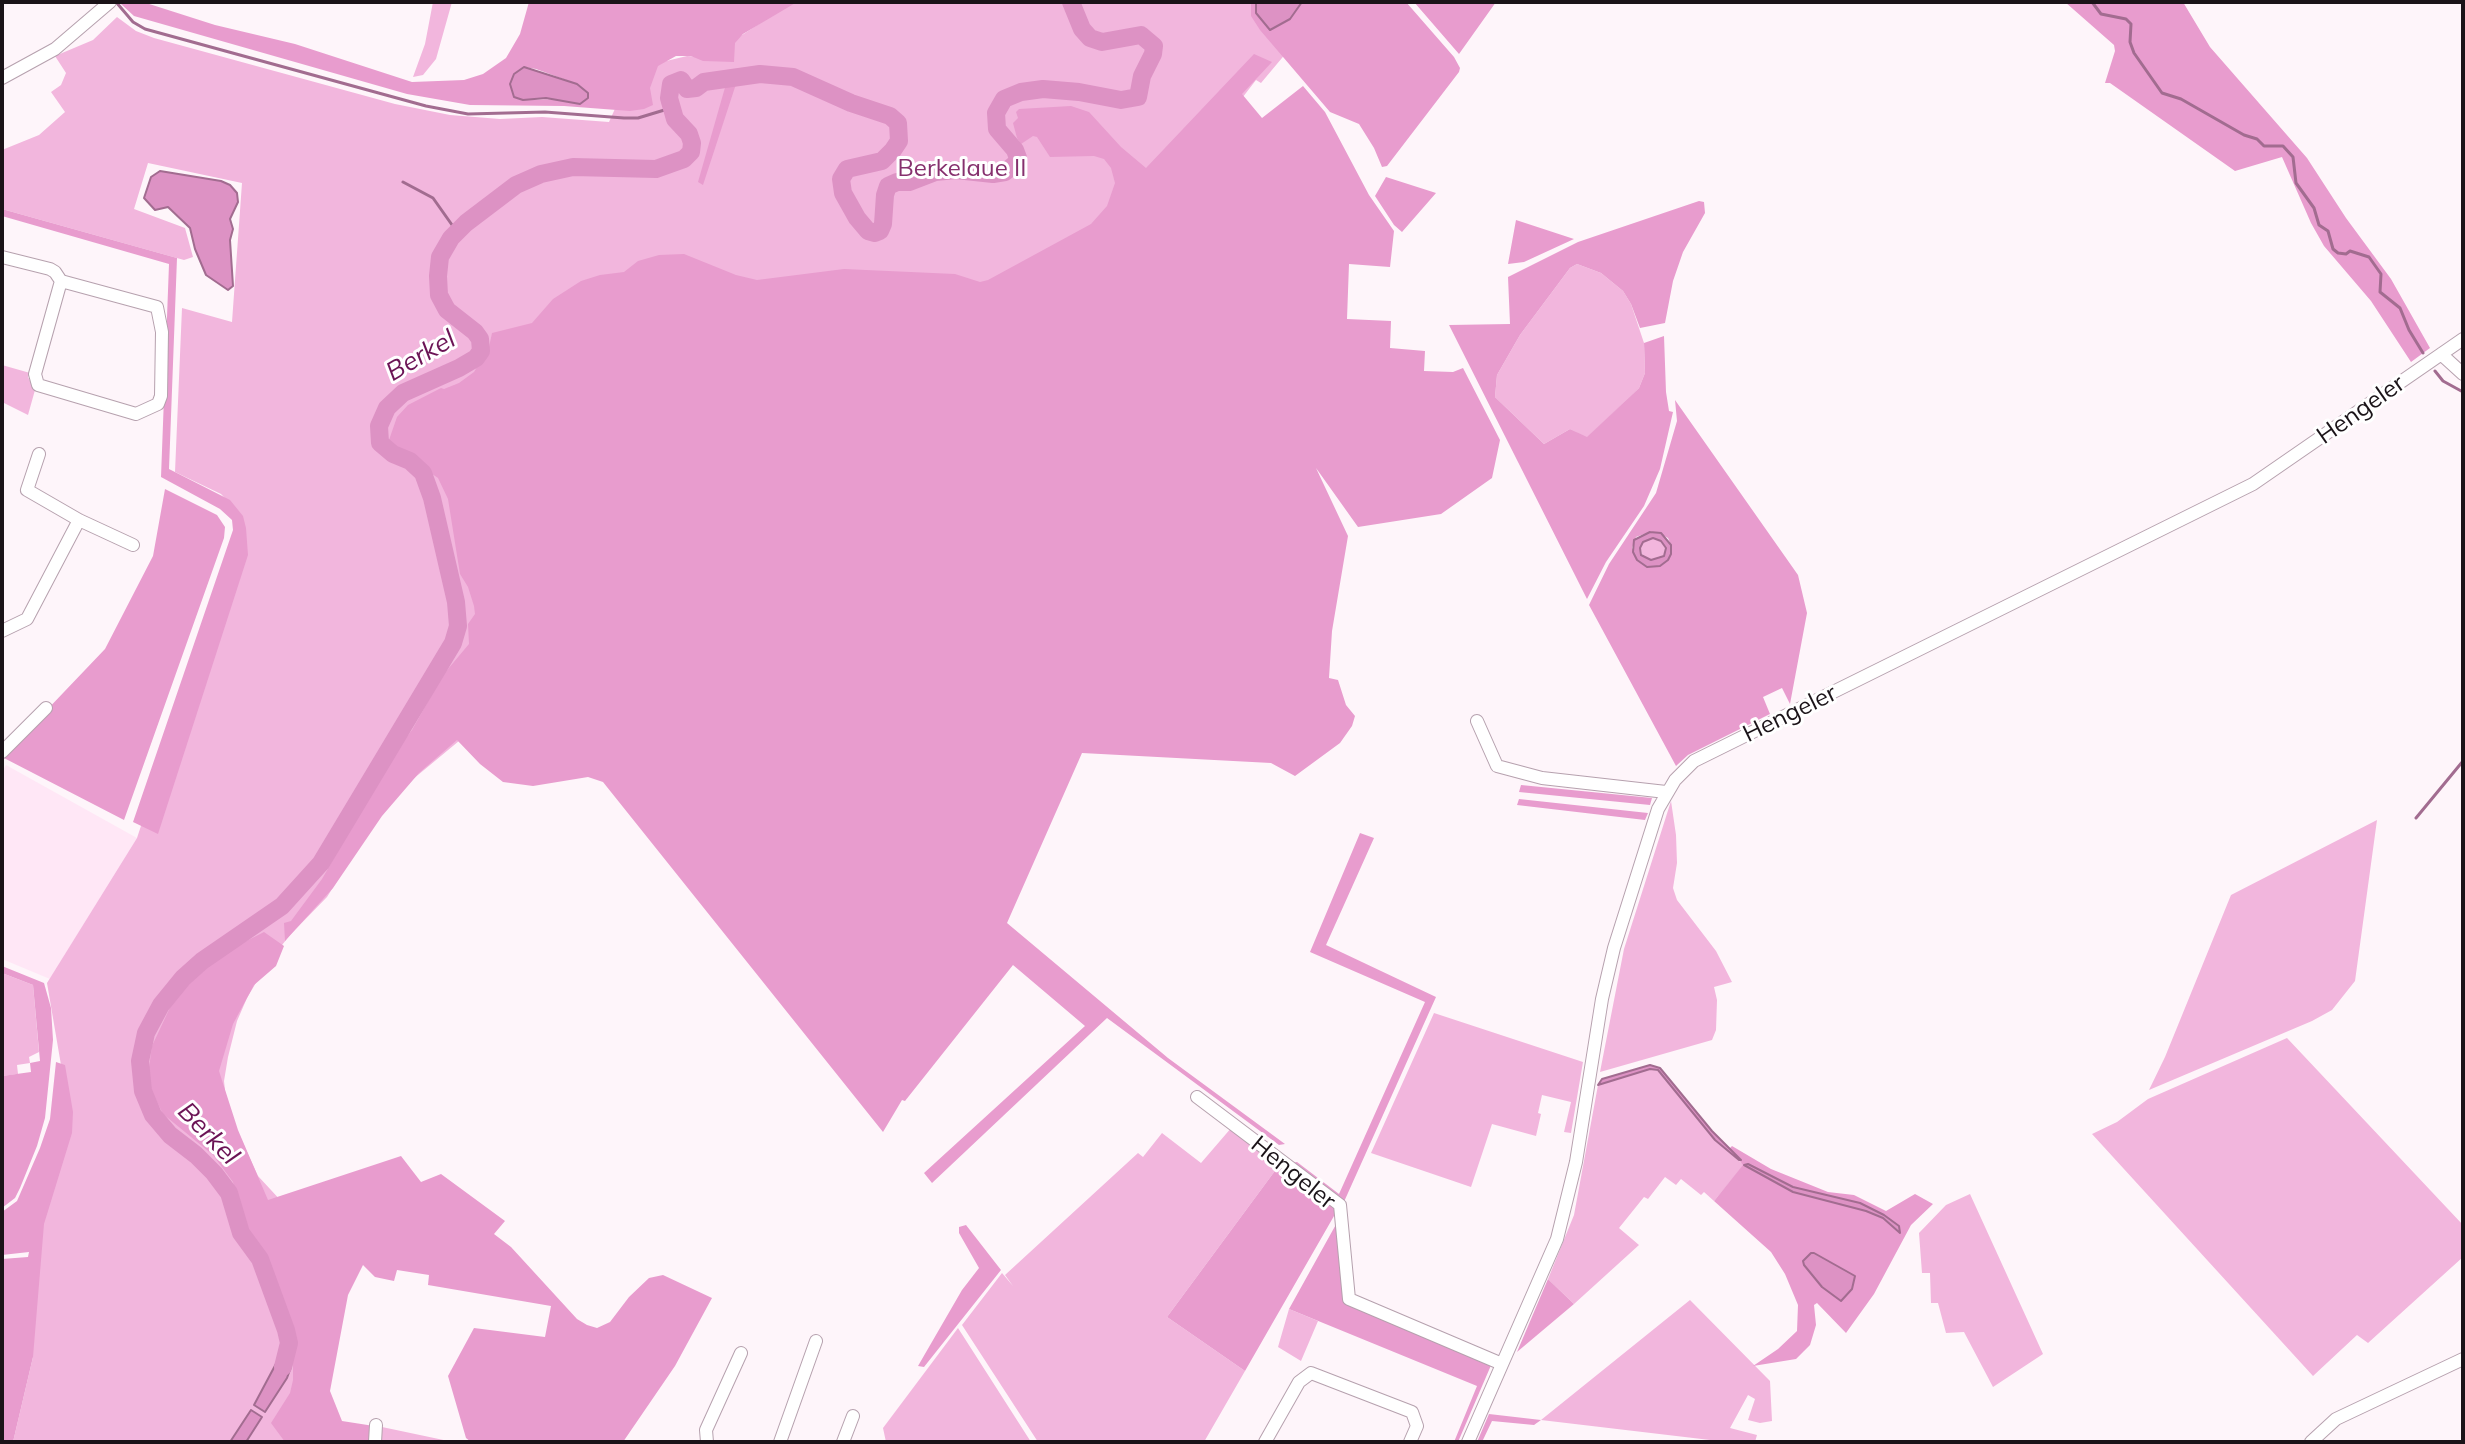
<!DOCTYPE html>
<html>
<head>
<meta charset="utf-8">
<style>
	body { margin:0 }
	#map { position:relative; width:2465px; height:1444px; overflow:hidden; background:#fef5fa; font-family:Mulish,sans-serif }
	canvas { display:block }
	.frame { position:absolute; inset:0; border:4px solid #1a1318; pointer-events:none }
</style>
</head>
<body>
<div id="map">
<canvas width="2465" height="1444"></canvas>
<div class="frame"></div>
</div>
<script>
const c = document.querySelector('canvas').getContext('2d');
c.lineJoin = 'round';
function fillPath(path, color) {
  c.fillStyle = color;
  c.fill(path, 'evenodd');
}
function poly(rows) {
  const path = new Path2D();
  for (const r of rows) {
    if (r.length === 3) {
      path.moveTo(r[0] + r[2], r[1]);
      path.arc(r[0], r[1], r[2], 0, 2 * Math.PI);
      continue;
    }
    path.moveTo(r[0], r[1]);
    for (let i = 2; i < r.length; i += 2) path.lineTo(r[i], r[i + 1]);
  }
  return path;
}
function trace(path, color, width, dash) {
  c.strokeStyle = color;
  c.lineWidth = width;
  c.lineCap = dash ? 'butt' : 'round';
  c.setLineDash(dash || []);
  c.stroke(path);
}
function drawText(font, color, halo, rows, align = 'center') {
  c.font = font + ' Mulish,sans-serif';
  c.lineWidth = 6;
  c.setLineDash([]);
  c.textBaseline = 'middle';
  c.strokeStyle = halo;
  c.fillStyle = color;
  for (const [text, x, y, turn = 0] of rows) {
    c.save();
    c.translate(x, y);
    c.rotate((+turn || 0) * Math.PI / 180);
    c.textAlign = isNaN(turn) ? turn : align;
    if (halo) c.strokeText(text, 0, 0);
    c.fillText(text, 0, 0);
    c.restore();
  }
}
const built = poly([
	[6,765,137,838,50,979,2,959,2,772]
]);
const green = poly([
	[433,2,452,2,436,59,423,75,413,77,425,44],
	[793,2,1335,2,1287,52,1261,83,1256,80,1209,141,1169,188,486,554,465,736,389,799,327,897,290,935,267,964,247,998,237,1021,228,1057,224,1081,227,1108,258,1176,283,1203,310,1442,13,1442,33,1357,28,1323,61,1065,47,983,137,838,243,517,221,494,175,472,182,308,232,322,242,183,148,163,134,209,185,228,193,257,184,260,2,209,2,150,39,135,65,112,51,92,61,85,66,73,55,56,93,40,117,17,136,31,154,38,395,104,450,115,500,119,542,117,609,122,633,69,687,56,708,57],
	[1577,264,1601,273,1623,291,1631,304,1644,343,1645,373,1639,388,1587,438,1570,429,1544,444,1495,397,1497,375,1520,335,1570,268],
	[2,365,30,373,28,377,35,390,28,415,2,402],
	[1653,549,12],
	[1671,801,1676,835,1677,863,1673,888,1677,900,1716,951,1732,982,1714,987,1717,1000,1716,1030,1712,1040,1600,1072,1624,949],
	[2377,820,2355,981,2332,1010,2312,1021,2149,1090,2165,1057,2231,895],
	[2,973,33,985,39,1052,29,1057,30,1063,17,1065,18,1074,2,1076],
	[1434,1013,1583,1062,1571,1133,1564,1132,1571,1102,1542,1095,1538,1113,1541,1114,1536,1136,1492,1124,1471,1187,1371,1153],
	[2287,1038,2463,1225,2463,1257,2368,1343,2357,1335,2313,1376,2092,1134,2117,1122,2148,1099],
	[1650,1069,1658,1071,1715,1140,1744,1165,1714,1201,1704,1192,1701,1195,1681,1179,1676,1185,1665,1177,1648,1199,1644,1197,1619,1228,1639,1245,1574,1304,1548,1279,1574,1215,1598,1085],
	[1232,1127,1280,1164,1167,1317,1245,1371,1204,1442,1038,1442,962,1325,1002,1273,1013,1286,1005,1275,1138,1153,1143,1157,1162,1133,1201,1163],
	[1970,1194,2043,1354,1993,1387,1964,1332,1946,1333,1938,1303,1931,1303,1930,1273,1922,1273,1919,1233,1946,1205],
	[1690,1300,1770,1381,1772,1421,1760,1423,1748,1420,1755,1399,1748,1395,1730,1428,1757,1435,1755,1442,1727,1442,1541,1420],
	[1289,1309,1318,1321,1301,1361,1278,1347],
	[958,1328,1031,1442,886,1442,883,1428],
	[382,1427,453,1442,380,1442]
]);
const forest = poly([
	[124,2,143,2,215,25,295,44,412,82,464,80,483,74,506,58,520,34,529,2,797,2,743,34,735,43,734,62,703,61,691,56,676,56,658,66,650,88,653,105,644,109,630,111,564,106,470,105,407,94,134,16,121,4],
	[524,67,536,69,577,84,555,99,523,100,510,84,514,74],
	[1251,2,1406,2,1454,57,1460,68,1459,72,1387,166,1382,167,1374,148,1359,124,1330,112,1260,30,1251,16],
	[1414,2,1496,2,1459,54],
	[2065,2,2183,2,2210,47,2307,158,2346,218,2391,279,2430,348,2411,362,2371,301,2324,246,2311,223,2282,157,2235,171,2110,83,2105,83,2115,51,2114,45],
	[1254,54,1272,62,1242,94,1262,118,1303,86,1325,112,1369,195,1394,231,1390,267,1349,264,1347,319,1391,321,1390,348,1425,351,1424,371,1453,372,1463,368,1500,440,1492,478,1441,514,1358,527,1316,468,1348,536,1332,631,1329,678,1338,680,1346,705,1355,716,1352,726,1340,743,1295,776,1271,763,1082,753,1007,923,1168,1058,1285,1144,1279,1145,1107,1018,932,1183,924,1173,1085,1026,1013,965,905,1101,902,1100,883,1132,603,782,588,777,533,786,503,782,480,764,457,740,419,773,382,816,333,888,285,941,284,923,291,921,322,879,360,813,377,776,412,730,443,675,469,644,468,624,475,614,474,606,468,587,460,574,448,499,438,478,392,446,389,440,397,417,408,405,441,388,444,389,459,383,474,372,489,347,492,333,532,323,553,299,581,281,600,275,624,272,638,261,659,255,684,254,736,275,757,280,844,269,955,274,980,282,988,280,1091,224,1107,206,1115,183,1111,168,1104,159,1094,156,1050,157,1037,137,1033,136,1021,144,1017,138,1013,123,1018,118,1016,112,1019,109,1071,106,1089,112,1121,147,1146,168],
	[730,83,736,84,703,185,698,182,726,84],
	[1386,177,1436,193,1402,232,1394,225,1375,196],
	[1699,201,1704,202,1705,213,1683,252,1673,281,1665,323,1640,328,1631,304,1623,291,1601,273,1577,264,1570,268,1520,335,1497,375,1495,397,1544,444,1570,429,1587,437,1639,388,1645,373,1644,343,1664,336,1666,392,1669,411,1673,412,1660,469,1644,506,1606,562,1587,599,1449,325,1510,324,1508,277,1578,242],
	[2,209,177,258,169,469,230,500,243,516,246,528,248,555,158,834,133,822,233,530,232,520,220,509,161,477,169,264,2,216],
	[1516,220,1574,239,1524,262,1508,264],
	[1675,400,1798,575,1807,613,1790,704,1782,688,1763,697,1770,714,1688,755,1676,766,1589,605,1609,564,1656,493,1677,421],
	[1650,532,1657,532,1668,538,1671,545,1671,553,1660,566,1647,567,1632,548,1636,537],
	[165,489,217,515,225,527,224,538,124,820,2,757,105,649,153,556],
	[1521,785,1652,798,1650,805,1519,792],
	[1519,799,1648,813,1645,820,1517,805],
	[1360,833,1374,838,1326,945,1436,997,1343,1204,1292,1163,1297,1162,1339,1194,1425,1002,1310,952],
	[264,932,284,946,276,966,254,985,233,1024,219,1071,238,1130,268,1200,401,1156,421,1182,441,1174,505,1221,494,1234,511,1247,577,1319,587,1325,597,1328,610,1322,629,1297,649,1278,663,1275,712,1298,675,1366,623,1442,471,1442,466,1438,448,1376,474,1328,545,1337,551,1306,428,1285,429,1275,397,1270,394,1281,375,1277,363,1265,348,1295,330,1391,342,1421,374,1426,373,1442,285,1442,271,1423,290,1393,293,1380,293,1343,288,1315,281,1302,266,1254,250,1238,243,1226,233,1182,213,1155,163,1114,147,1082,152,1046,174,999,215,957],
	[2,966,44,983,51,1008,53,1040,45,1118,37,1146,20,1188,15,1198,2,1208,2,1076,31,1072,30,1063,40,1061,33,985,2,973],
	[56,1062,65,1065,73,1112,72,1133,44,1224,33,1357,13,1442,2,1442,2,1259,28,1257,29,1252,2,1255,2,1212,17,1201,40,1148,50,1119],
	[1732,1146,1771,1169,1828,1192,1854,1195,1886,1211,1915,1194,1933,1204,1911,1225,1874,1294,1846,1333,1817,1303,1814,1305,1816,1325,1810,1345,1796,1359,1753,1366,1778,1349,1797,1331,1798,1305,1785,1274,1771,1252,1714,1201,1743,1165,1739,1160,1741,1159,1729,1149],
	[1280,1164,1338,1209,1245,1371,1167,1317],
	[1339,1219,1347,1301,1492,1363,1458,1442,1454,1442,1477,1386,1289,1309],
	[966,1225,1001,1270,924,1367,918,1366,962,1290,979,1268,959,1233,959,1227],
	[1548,1279,1574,1304,1517,1352],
	[1489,1414,1541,1420,1534,1425,1492,1421,1482,1442,1477,1442]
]);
const water = poly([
	[1256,2,1302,2,1290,19,1270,30,1256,13,1256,2],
	[524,67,577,84,588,93,588,98,580,104,546,98,523,100,514,97,510,84,514,74,524,67],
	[160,171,221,181,230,185,237,193,238,202,230,219,233,229,230,240,233,286,228,290,206,275,195,249,190,228,168,207,155,210,144,198,151,177,160,171],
	[1650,532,1661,533,1671,545,1671,554,1668,560,1660,566,1647,567,1637,560,1633,552,1634,540,1650,532],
	[1653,538,1661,541,1666,548,1664,556,1651,560,1641,555,1640,548,1643,542,1653,538],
	[1650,1065,1660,1068,1712,1131,1741,1160,1739,1160,1715,1140,1658,1070,1650,1069,1598,1085,1602,1079,1650,1065],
	[1748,1164,1793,1187,1860,1203,1884,1215,1899,1226,1900,1233,1883,1218,1866,1211,1793,1192,1744,1165,1748,1164],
	[1811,1253,1814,1253,1855,1276,1852,1289,1841,1301,1822,1287,1804,1265,1803,1261,1811,1253],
	[293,1343,291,1367,287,1378,265,1412,254,1405,278,1360,282,1344,293,1343],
	[251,1410,262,1417,246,1442,230,1442,251,1410]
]);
const stream = poly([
	[116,2,133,22,145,29,426,106,468,114,545,112,624,118,638,118,671,108],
	[2092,2,2101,14,2126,19,2131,24,2130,42,2134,53,2162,93,2181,99,2244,135,2257,139,2264,146,2283,146,2293,157,2296,183,2314,208,2319,225,2328,231,2333,249,2338,253,2346,254,2350,251,2369,257,2381,274,2380,292,2400,308,2409,330,2423,353],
	[403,182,433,198,457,232],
	[2435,371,2443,381,2463,392],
	[2416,818,2463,761]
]);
const river = poly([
	[283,1367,289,1343,286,1330,260,1259,241,1233,229,1193,214,1173,196,1155,170,1135,153,1115,143,1091,140,1061,146,1033,161,1005,183,978,202,961,282,906,321,863,453,643,458,626,456,602,432,498,423,473,410,461,393,454,380,443,379,426,387,408,403,393,459,368,476,358,481,351,480,339,475,332,447,310,439,295,438,276,440,257,451,238,466,223,516,185,541,174,573,167,656,169,684,159,691,152,692,143,689,134,675,119,669,98,671,84,681,80,687,89,696,88,704,82,760,74,793,77,851,103,890,116,898,123,899,141,893,150,882,161,847,169,841,179,843,193,857,218,868,231,875,233,880,231,883,224,885,195,888,186,897,182,909,182,935,172,956,170,993,174,1005,172,1015,164,1018,158,1015,150,997,129,996,113,1004,99,1021,92,1043,89,1079,92,1121,100,1138,97,1142,76,1153,54,1154,46,1141,35,1102,42,1090,38,1082,29,1071,2]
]);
const minor = poly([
	[2,78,55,49,110,2],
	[2,257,50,269,55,272,61,281,157,307,162,332,161,396,158,404,136,414,38,385,35,374,61,281],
	[2441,354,2463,374],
	[39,454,27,490,79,520,133,545],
	[2,631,27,619,79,520],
	[1477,721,1497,766,1542,778,1666,792],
	[2,752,46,708],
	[1197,1097,1340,1205,1349,1299,1502,1364],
	[375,1442,376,1425],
	[707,1442,706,1430,741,1353],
	[780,1442,816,1341],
	[843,1442,853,1416],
	[1265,1442,1299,1382,1311,1373,1412,1412,1417,1426,1410,1442],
	[1468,1442,1557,1239,1576,1162,1602,999,1614,948,1658,809,1675,780,1694,761,2253,484,2463,339],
	[2311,1442,2336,1419,2463,1359]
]);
const parkNames = [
	["Berkelaue II",962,169]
];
const streetNames = [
	["Hengeler",2361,410,-35],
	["Hengeler",1790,714,-26],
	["Hengeler",1293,1173,39]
];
const waterNames = [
	["Berkel",421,356,-30],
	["Berkel",208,1134,46]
];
fillPath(built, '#ffe7f6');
fillPath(green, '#f2b6dd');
fillPath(forest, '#e89cce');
fillPath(water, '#dd92c4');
trace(water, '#a26c90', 2);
trace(stream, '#a26c90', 3);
trace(river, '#dd92c4', 18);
trace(minor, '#b6a1ae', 14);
trace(minor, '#fff', 12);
drawText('24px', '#86306e', '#fff', parkNames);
drawText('24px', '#1a1318', '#fff', streetNames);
drawText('italic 26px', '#6b1355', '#fff', waterNames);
</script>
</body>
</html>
